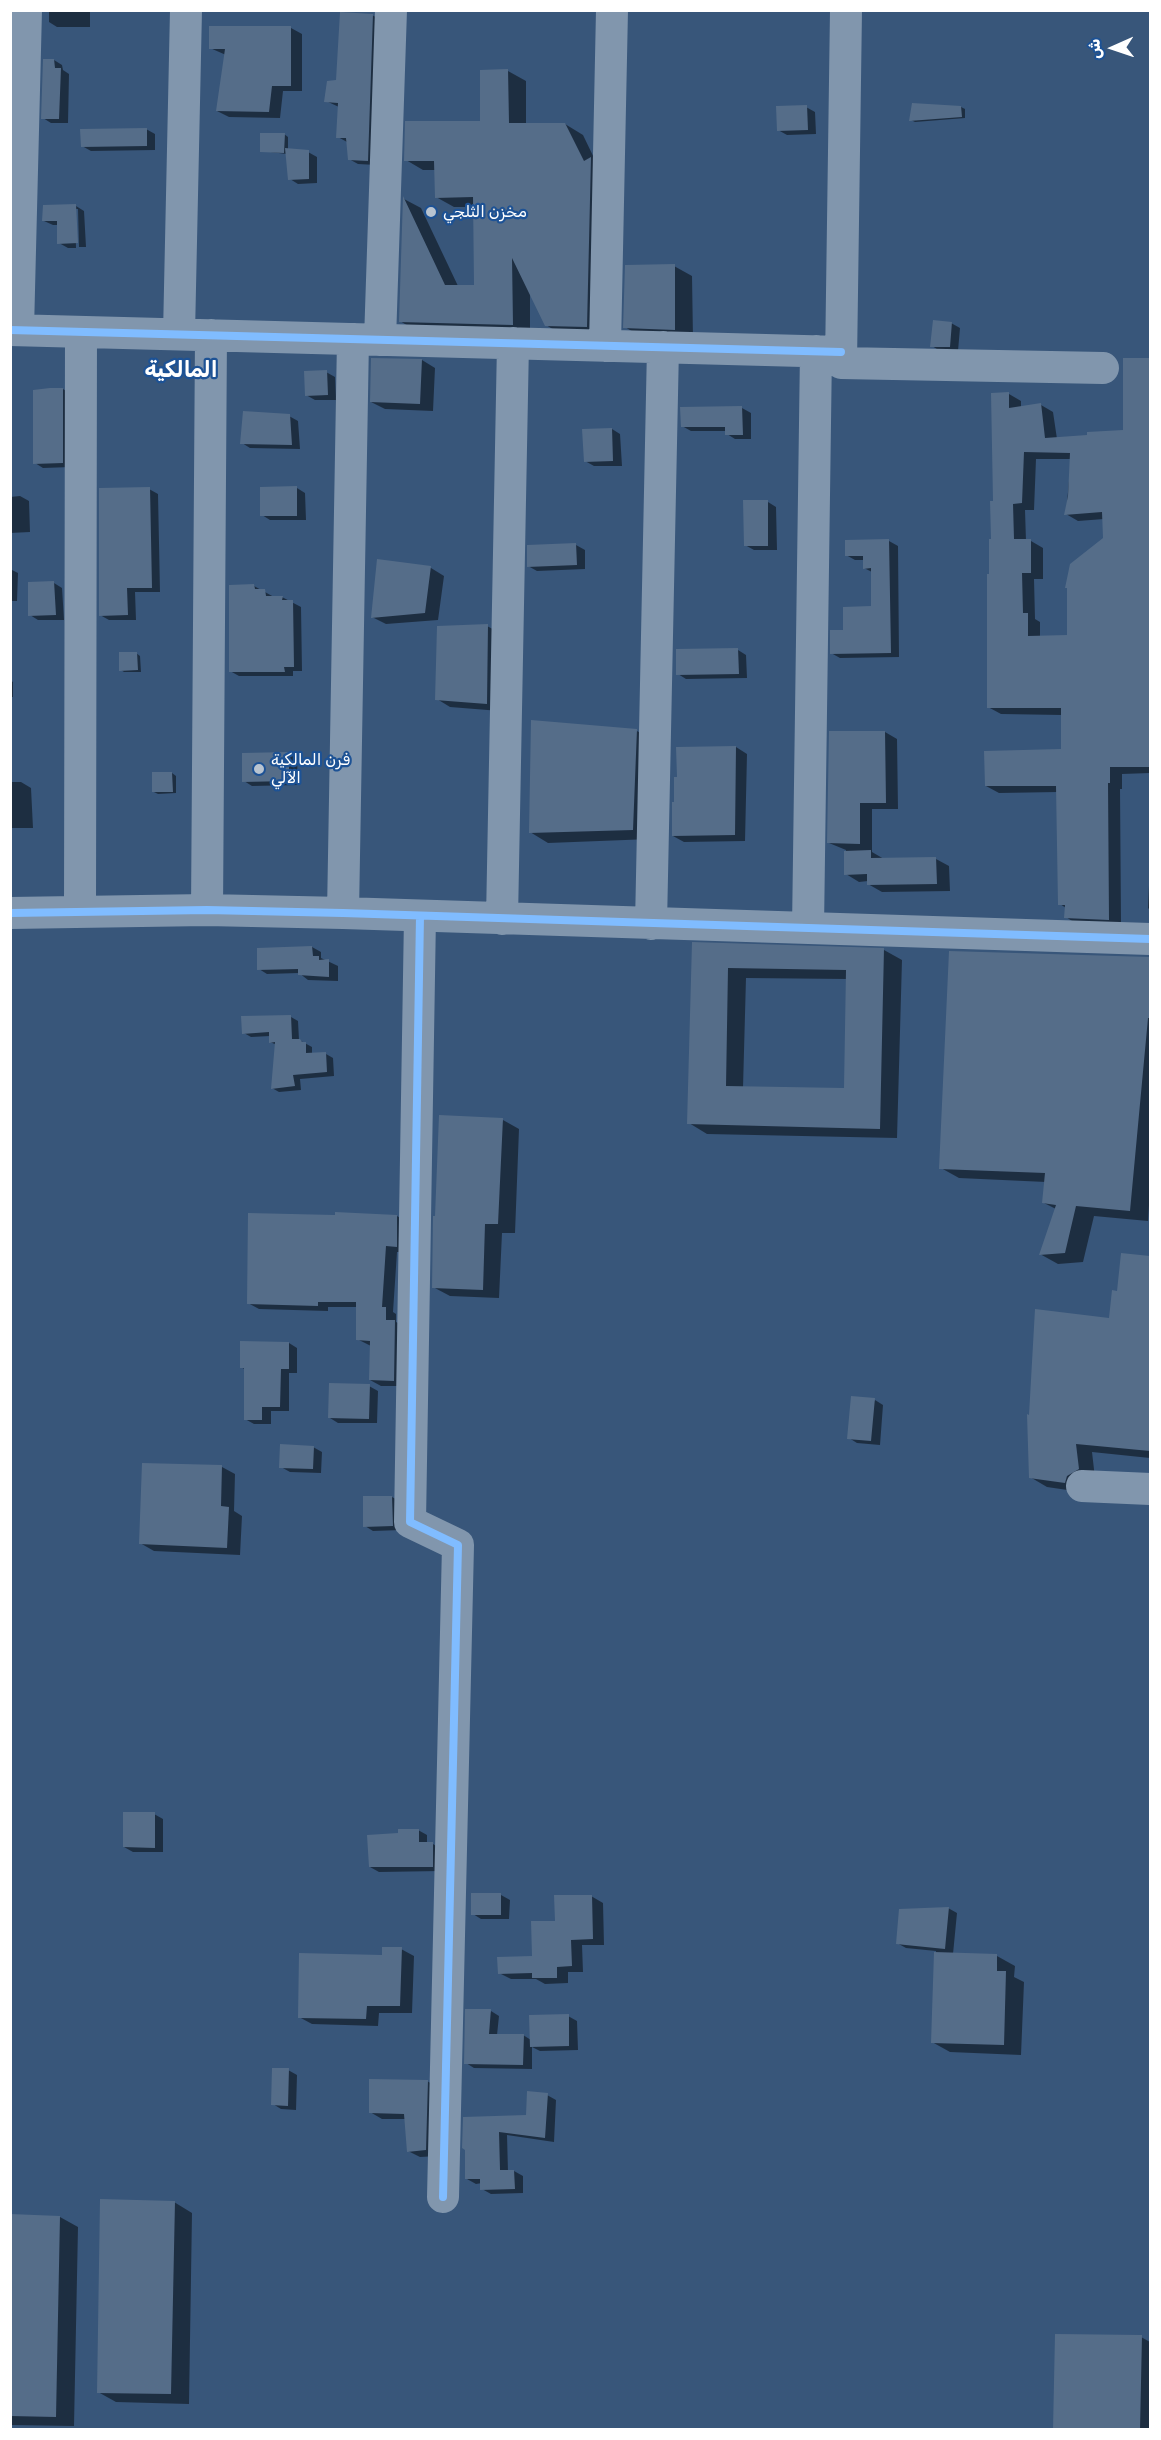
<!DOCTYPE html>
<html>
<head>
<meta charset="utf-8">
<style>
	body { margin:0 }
	#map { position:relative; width:1161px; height:2440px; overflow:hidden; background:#38567a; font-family:Rubik,"Noto Sans Arabic",sans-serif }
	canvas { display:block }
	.frame { position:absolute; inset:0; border:12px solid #fff; pointer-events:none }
	.north { position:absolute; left:1083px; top:18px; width:60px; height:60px; -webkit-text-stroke:4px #1d5295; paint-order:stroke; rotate:267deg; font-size:16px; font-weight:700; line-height:24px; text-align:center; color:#fff }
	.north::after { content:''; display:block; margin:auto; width:21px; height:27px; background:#fff; clip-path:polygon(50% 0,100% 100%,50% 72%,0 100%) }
</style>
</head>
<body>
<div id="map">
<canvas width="1161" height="2440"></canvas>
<div class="frame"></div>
<div class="north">ش</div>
</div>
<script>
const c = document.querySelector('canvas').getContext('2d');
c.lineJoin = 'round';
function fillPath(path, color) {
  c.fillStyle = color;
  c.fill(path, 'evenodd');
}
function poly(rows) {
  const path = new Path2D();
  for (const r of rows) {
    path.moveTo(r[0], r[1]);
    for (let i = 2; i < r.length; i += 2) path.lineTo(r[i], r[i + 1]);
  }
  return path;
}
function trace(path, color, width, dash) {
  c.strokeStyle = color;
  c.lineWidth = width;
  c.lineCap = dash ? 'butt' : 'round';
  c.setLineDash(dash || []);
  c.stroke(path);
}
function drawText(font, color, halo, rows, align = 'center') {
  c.font = font + ' Rubik,"Noto Sans Arabic",sans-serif';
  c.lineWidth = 4.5;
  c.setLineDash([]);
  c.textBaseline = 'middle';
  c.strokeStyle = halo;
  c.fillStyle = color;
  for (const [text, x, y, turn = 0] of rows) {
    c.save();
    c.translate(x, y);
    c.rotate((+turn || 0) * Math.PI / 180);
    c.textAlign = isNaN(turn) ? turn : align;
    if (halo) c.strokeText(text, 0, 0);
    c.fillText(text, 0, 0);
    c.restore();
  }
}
const shadow = poly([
	[49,10,90,10,90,27,57,27,49,22],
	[372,15,381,20,376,165,358,164,349,159,347,142,338,137,339,107,326,101],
	[291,28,302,34,302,91,283,91,280,118,229,117,217,111,226,55,210,48],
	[54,60,62,65,63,70,69,74,68,123,51,123,43,118],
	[508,71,526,81,526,124,565,124,583,135,596,162,605,337,564,336,546,325,530,291,530,335,418,332,400,321,404,199,421,208,458,286,475,286,475,207,454,207,436,197,436,170,423,170,406,160,482,122],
	[806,107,815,112,816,134,787,135,778,130],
	[961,107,965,109,965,118,915,122,911,120],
	[146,129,155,134,155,150,91,151,82,146],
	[284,134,288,137,288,149,308,152,317,157,317,183,298,184,290,179,287,154,262,151],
	[76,206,84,211,86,247,79,247,78,209,75,209,76,248,68,248,59,243,58,225,53,225,44,221],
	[674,266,692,276,693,339,643,338,625,327],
	[951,323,960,328,958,351,940,351,932,346],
	[1124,359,1150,359,1150,773,1122,774,1122,789,1120,789,1121,922,1099,925,1078,925,1066,917,1066,908,1060,904,1058,792,999,793,986,786,1062,751,1062,715,1001,714,988,707,995,503,1009,394,1021,401,1021,408,1041,405,1053,412,1057,439,1124,432],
	[1036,459,1071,459,1066,514,1078,521,1104,519,1105,539,1069,637,1040,637,1040,622,1035,619,1034,579,1043,579,1043,548,1031,541,1026,541,1025,510,1034,510],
	[422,360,435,368,433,411,385,409,371,402],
	[326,372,335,377,336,400,315,400,306,395],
	[63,389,71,394,71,467,43,468,35,463],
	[742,408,751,413,751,439,735,439,727,434,727,431,691,431,682,426],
	[289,416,298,421,300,449,250,448,242,443],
	[612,429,620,434,622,466,594,466,585,461],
	[297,488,305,493,306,520,270,520,262,515],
	[149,489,158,494,160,592,135,592,136,620,109,620,100,615],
	[20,496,29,501,30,532,10,533,10,497],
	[768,502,776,507,777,550,754,550,745,545],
	[889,541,898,546,899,657,840,658,831,653,845,632,873,608,872,572,864,568,864,560,855,560,846,555],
	[576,545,585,550,585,569,537,571,528,566],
	[379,561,431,568,444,576,438,620,386,624,372,617],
	[10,569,18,573,17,601,10,601],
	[54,583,62,588,64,620,38,620,30,615],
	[254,586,274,597,282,597,301,607,302,671,293,671,293,676,239,676,230,671],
	[487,626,500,633,500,711,450,707,437,699],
	[738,650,746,655,747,678,686,679,678,674],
	[136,653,140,656,141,672,124,672,121,670],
	[10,680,13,682,13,697,10,697],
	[637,731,654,741,651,839,548,843,530,832],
	[885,732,897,739,898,809,872,809,872,852,884,859,936,859,949,866,950,891,882,892,868,884,868,881,859,882,846,874,846,850,829,843],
	[736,747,747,754,745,841,684,842,673,836],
	[289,754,297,759,298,785,252,786,244,781],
	[172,773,176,776,176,793,158,794,154,792],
	[10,782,21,782,31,788,33,828,10,828],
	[1150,863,1150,910,1148,908],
	[693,944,884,950,902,960,897,1138,707,1134,689,1123],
	[746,978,847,979,846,1090,743,1088],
	[312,947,321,952,321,958,338,966,338,981,308,980,299,973,267,974,259,969],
	[950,952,1150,958,1150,1189,1148,1221,1094,1216,1083,1262,1058,1264,1040,1254,1056,1209,1044,1203,1046,1182,959,1178,941,1168],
	[291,1017,298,1021,299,1040,312,1047,312,1054,326,1054,333,1058,334,1076,300,1079,301,1090,279,1092,272,1088,277,1045,270,1042,270,1036,251,1037,244,1033],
	[503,1120,519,1129,515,1233,502,1233,499,1298,450,1296,433,1287],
	[397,1216,407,1222,407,1252,397,1252,393,1312,396,1314,396,1322,406,1327,405,1386,381,1386,370,1380,371,1346,357,1339,357,1307,328,1307,328,1311,259,1309,248,1303,336,1217],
	[1122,1255,1150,1258,1150,1458,1092,1452,1095,1478,1081,1492,1047,1487,1030,1477,1111,1320,1119,1292],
	[289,1343,297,1348,297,1373,289,1373,289,1411,271,1411,271,1424,254,1424,245,1419,246,1370,241,1367],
	[369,1386,378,1391,377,1423,338,1423,330,1418],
	[875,1400,883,1405,880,1445,857,1443,849,1438],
	[313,1447,322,1452,321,1473,290,1472,281,1467],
	[222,1467,235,1474,234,1511,242,1516,240,1555,154,1551,140,1543],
	[392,1497,401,1502,401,1530,373,1531,365,1526,364,1498],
	[154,1814,163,1819,163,1852,133,1852,124,1847],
	[418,1830,427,1835,427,1844,433,1844,441,1849,441,1871,379,1872,370,1867,400,1834],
	[501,1895,510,1900,509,1919,481,1919,473,1914],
	[591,1896,603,1903,604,1945,582,1945,583,1972,568,1972,568,1983,545,1984,536,1979,511,1979,499,1973,533,1958,556,1922],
	[948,1908,957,1913,953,1954,997,1956,1015,1966,1014,1977,1024,1982,1021,2055,950,2052,932,2042,936,1951,906,1948,897,1943],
	[401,1949,414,1956,412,2013,379,2013,378,2026,312,2024,299,2017,383,1957],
	[491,2011,499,2016,497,2035,523,2035,531,2040,568,2016,577,2021,578,2050,540,2051,532,2047,532,2069,474,2068,466,2063],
	[288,2070,297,2075,296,2110,281,2109,273,2104],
	[427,2081,439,2088,438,2156,420,2157,408,2151,406,2119,382,2119,370,2112],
	[547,2095,556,2100,554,2142,507,2135,508,2172,514,2171,523,2176,523,2193,491,2194,482,2189,482,2183,476,2184,467,2179,466,2149,528,2116],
	[174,2202,192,2213,189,2404,116,2402,98,2392],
	[10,2216,60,2217,78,2227,74,2426,10,2425],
	[1141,2337,1150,2342,1150,2430,1055,2430]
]);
const building = poly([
	[340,12,373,14,368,161,348,160,346,138,336,138,338,103,324,102,327,81,336,80],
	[209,26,291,26,291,86,272,86,269,112,216,111,225,49,209,49],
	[43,59,54,59,55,68,61,68,59,119,41,119],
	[508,69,509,123,565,123,584,161,591,157,587,327,545,326,512,258,513,325,399,322,403,196,445,285,474,285,473,197,435,198,434,161,404,161,405,121,480,121,480,70],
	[912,103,961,106,962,117,909,121],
	[807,105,808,130,777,131,776,106],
	[147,128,147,146,81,147,80,129],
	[260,133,285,133,284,153,260,152],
	[285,148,309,150,309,179,288,180],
	[76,204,78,243,57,244,57,221,42,221,43,205],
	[675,264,675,330,623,328,625,265],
	[933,320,952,322,950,347,930,347],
	[371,358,422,359,420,404,370,402],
	[1123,358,1150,358,1150,767,1110,767,1110,783,1108,783,1109,920,1064,918,1065,905,1058,905,1056,786,985,786,984,751,1061,749,1061,708,987,708,987,574,989,574,989,539,991,539,990,501,993,501,991,393,1009,392,1009,408,1041,403,1045,438,1087,435,1087,432,1123,430],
	[1024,452,1070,453,1068,496,1064,515,1102,512,1103,538,1070,564,1065,588,1067,588,1067,635,1028,636,1028,613,1023,613,1022,573,1031,573,1031,539,1014,539,1013,504,1022,503],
	[327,370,328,395,305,396,304,371],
	[50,388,63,388,63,463,33,464,33,390],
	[742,406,743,435,725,435,725,427,681,427,680,407],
	[243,411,290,414,292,445,240,444],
	[612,428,613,461,584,462,582,429],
	[297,486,297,516,260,516,260,487],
	[150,487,152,588,127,588,128,615,99,616,99,488],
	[743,500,768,500,768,546,744,546],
	[889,539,891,653,830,654,830,630,843,630,843,607,871,606,871,568,863,569,863,556,845,556,845,540],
	[576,543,577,565,527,567,527,545],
	[377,559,431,566,425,613,371,618],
	[54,581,56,615,28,616,28,582],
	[254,584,255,589,265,589,266,596,283,596,282,600,293,600,294,667,284,667,285,672,229,672,229,585],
	[488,624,487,704,435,700,437,626],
	[738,648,739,674,676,675,676,649],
	[119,652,137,652,138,670,119,671],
	[531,720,637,729,633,830,529,833],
	[829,731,885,731,886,803,860,803,860,844,827,843],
	[736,746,735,835,672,836,672,802,674,802,674,777,677,777,676,747],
	[289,752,289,781,242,782,242,753],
	[152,772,172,772,173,792,152,792],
	[871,850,871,858,936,857,937,884,867,885,867,874,844,875,844,851],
	[692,942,884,948,880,1129,687,1124],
	[728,968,846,970,844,1088,726,1086],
	[312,946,313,956,319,956,319,960,329,959,329,977,298,975,298,969,257,970,257,948],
	[949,951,1150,957,1150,1018,1148,1018,1130,1211,1076,1206,1065,1253,1039,1255,1056,1205,1042,1203,1045,1173,939,1169],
	[291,1015,292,1039,300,1039,302,1042,306,1042,306,1053,326,1052,327,1072,293,1075,295,1086,271,1089,275,1042,269,1043,269,1032,242,1034,241,1016],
	[439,1115,503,1118,498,1224,485,1224,483,1290,432,1288,433,1216,435,1216],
	[335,1212,397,1215,397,1247,386,1246,382,1307,386,1307,386,1320,395,1320,394,1381,369,1380,370,1341,356,1340,356,1302,318,1302,318,1306,247,1304,248,1213,335,1215],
	[1121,1253,1150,1256,1150,1451,1076,1444,1079,1469,1067,1476,1065,1483,1029,1478,1027,1414,1029,1415,1035,1309,1109,1318,1112,1290,1117,1291],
	[240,1341,289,1342,289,1369,281,1369,280,1407,262,1407,262,1420,244,1420,244,1368,240,1368],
	[329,1383,370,1384,369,1419,328,1418],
	[851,1396,875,1398,871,1441,847,1439],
	[280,1444,314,1446,313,1469,279,1468],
	[142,1463,222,1465,221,1506,229,1507,227,1548,139,1544],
	[363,1496,392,1496,393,1526,363,1527],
	[123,1812,155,1812,155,1848,123,1847],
	[398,1829,419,1829,419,1842,433,1842,433,1867,369,1867,367,1835,398,1833],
	[471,1893,501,1893,501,1915,471,1915],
	[554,1895,592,1895,593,1939,571,1940,572,1966,557,1967,557,1978,532,1978,532,1973,498,1974,497,1957,532,1956,531,1921,555,1921],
	[949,1907,945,1949,896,1944,899,1909],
	[382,1947,402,1947,400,2006,367,2006,366,2019,298,2018,299,1953,382,1955],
	[934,1952,997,1954,997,1971,1006,1971,1004,2045,931,2043],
	[465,2009,491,2009,489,2034,524,2034,523,2065,464,2064],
	[569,2014,569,2046,530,2047,529,2015],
	[272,2068,289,2068,288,2106,271,2105],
	[369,2079,428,2080,426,2150,407,2152,404,2114,369,2113],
	[527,2091,548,2093,545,2138,499,2132,500,2170,514,2170,515,2189,480,2190,480,2179,465,2179,465,2150,462,2148,463,2117,526,2115],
	[100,2199,175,2201,171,2394,97,2393],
	[10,2214,60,2216,56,2417,10,2416],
	[1055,2334,1142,2335,1140,2430,1053,2430]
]);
const minor = poly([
	[846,10,841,363,1103,368],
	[10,330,841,352],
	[18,330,26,10],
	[179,334,186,10],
	[380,340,391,10],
	[605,346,612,10],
	[80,910,81,332],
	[207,910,211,335],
	[10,913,207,910,343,913,1150,939],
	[343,913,353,339],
	[420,916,410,1522,458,1545,443,2197],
	[502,919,513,343],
	[651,924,663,347],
	[808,928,816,351],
	[1082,1486,1150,1489]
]);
const cycleway = poly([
	[10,330,841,352],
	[10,913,207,910,343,913,1150,939],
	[420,916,410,1522,458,1545,443,2197]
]);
const markers = [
	[431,212,6,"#b9c4d0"],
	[259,769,6,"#b9c4d0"]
];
const poiNames = [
	["مخزن الثلجي",443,212],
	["فرن المالكية",271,760],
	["الآلي",271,778]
];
const districtNames = [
	["المالكية",181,371]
];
fillPath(shadow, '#0007');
fillPath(building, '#556d89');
trace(minor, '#8196ad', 32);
trace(cycleway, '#80bcff', 8);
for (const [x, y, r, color] of markers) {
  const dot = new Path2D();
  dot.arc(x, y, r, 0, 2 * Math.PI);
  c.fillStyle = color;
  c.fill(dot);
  trace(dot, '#1d5295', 2);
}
drawText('16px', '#fff', '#1d5295', poiNames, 'left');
drawText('bold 22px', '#fff', '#1d5295', districtNames);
</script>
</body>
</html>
